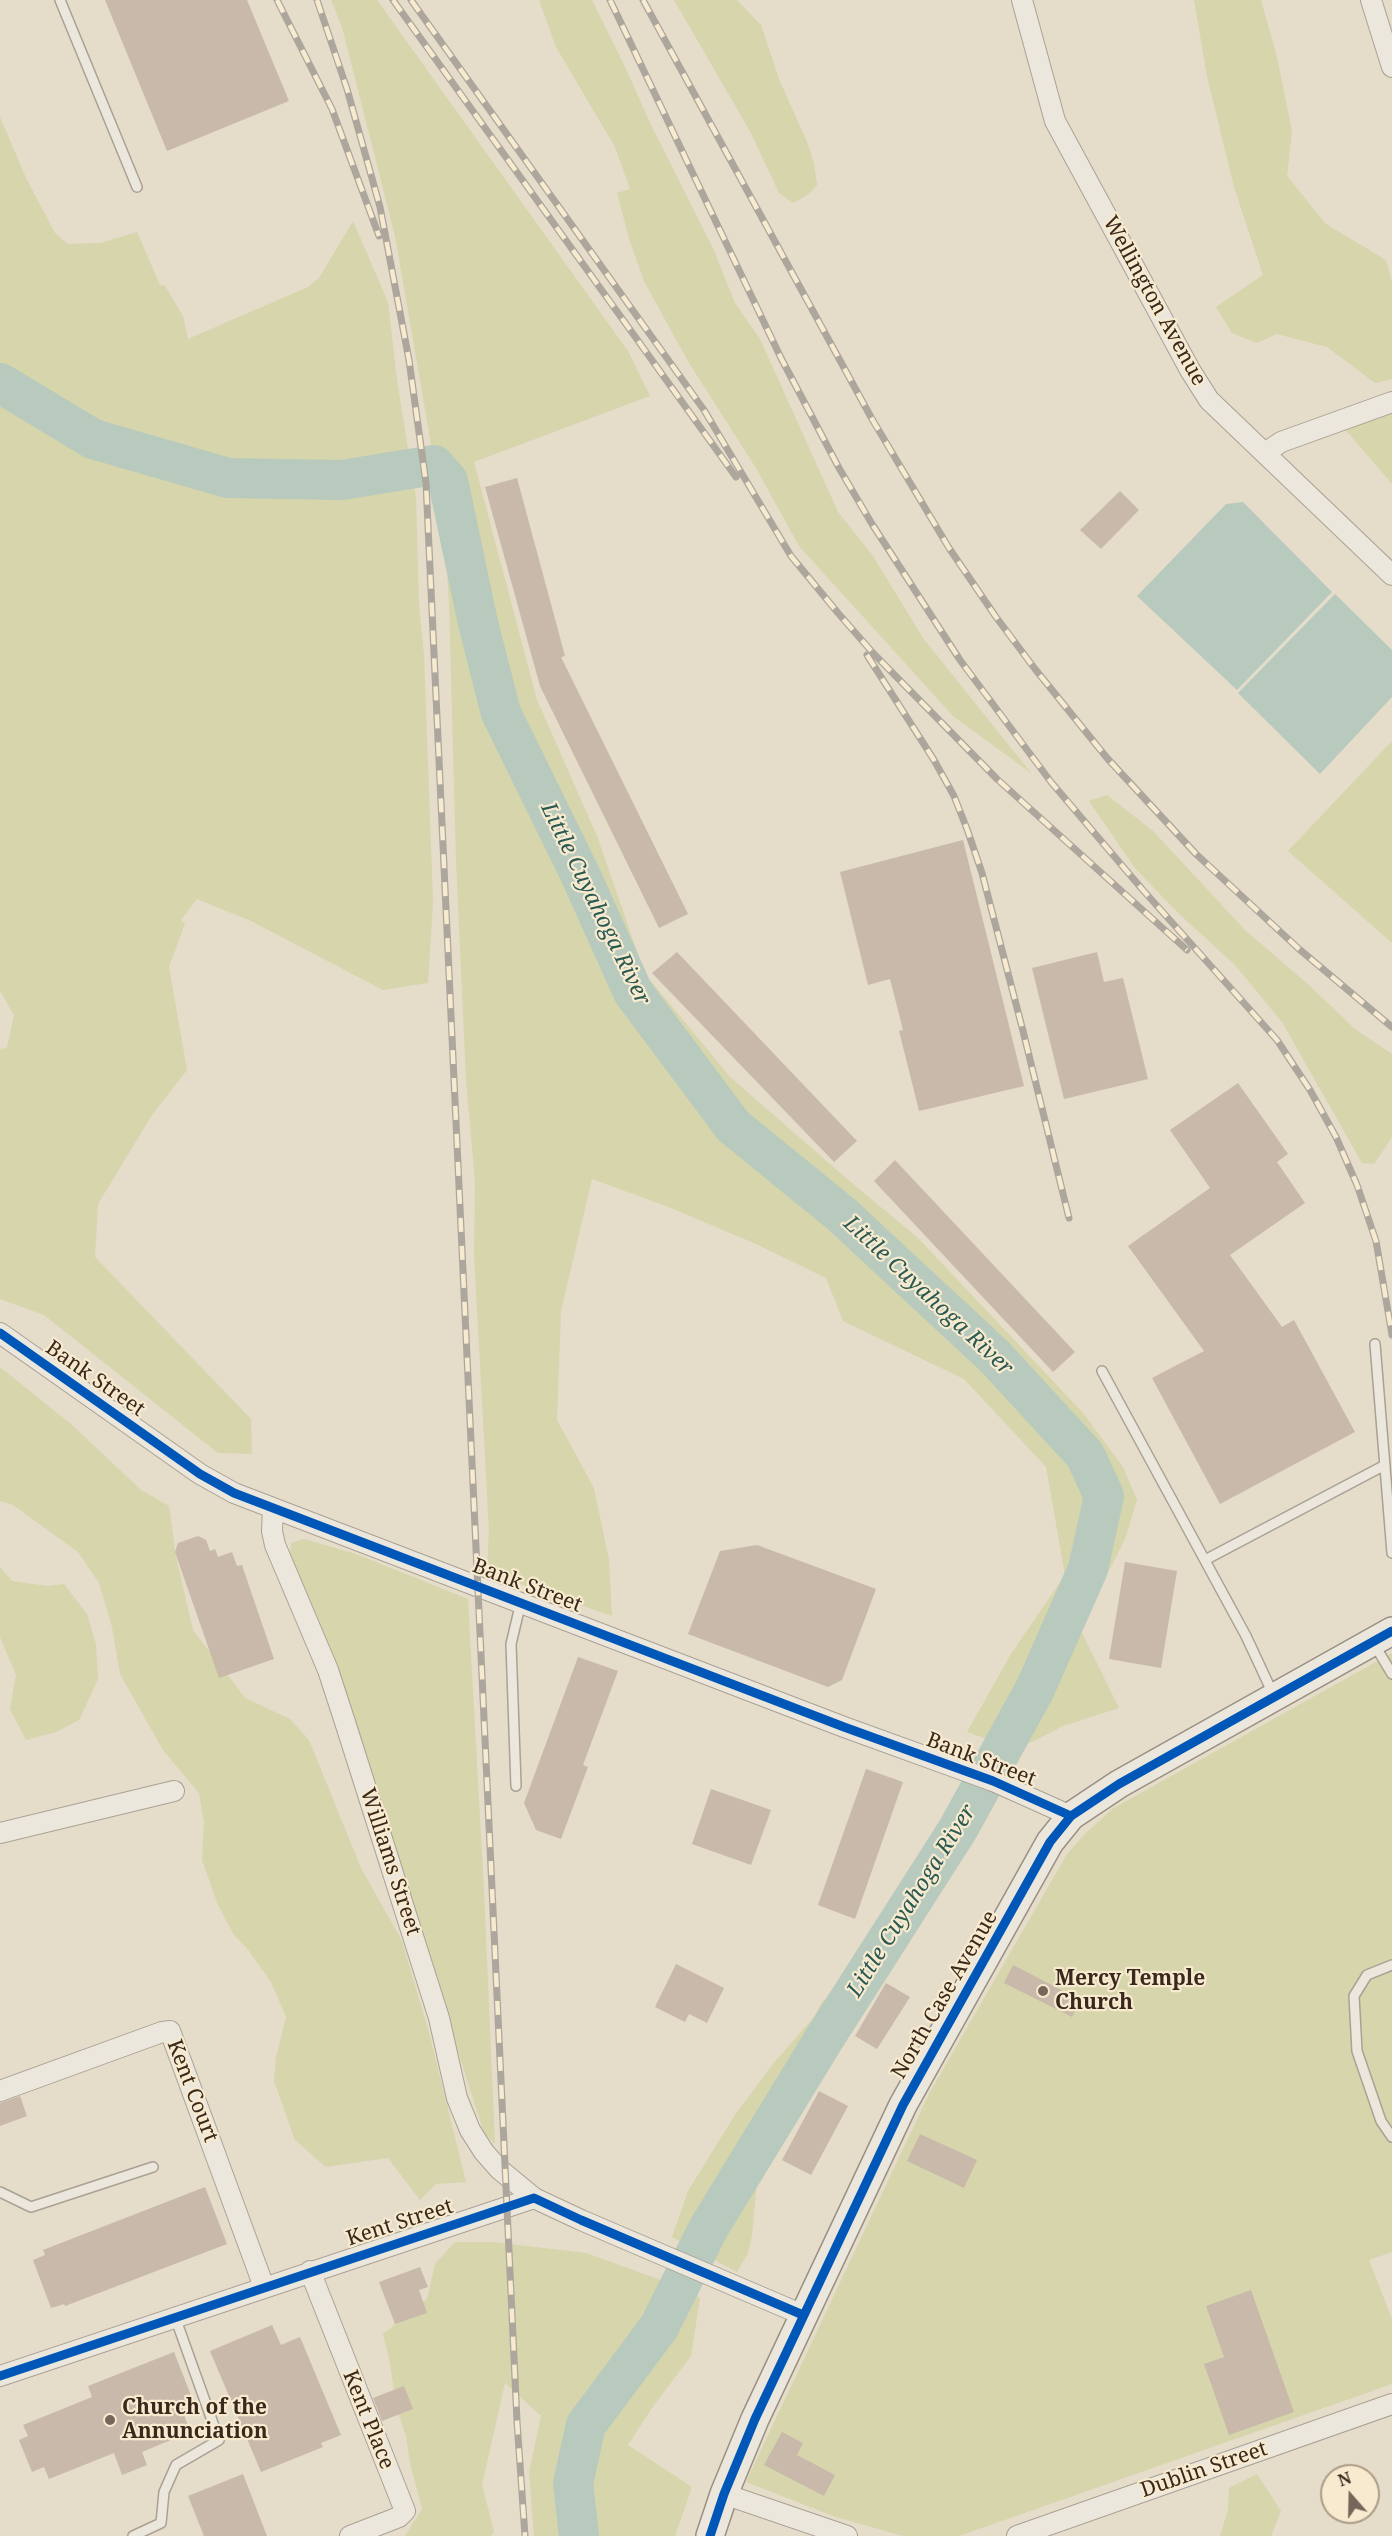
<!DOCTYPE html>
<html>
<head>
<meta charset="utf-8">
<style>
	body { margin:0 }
	#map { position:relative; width:1392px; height:2536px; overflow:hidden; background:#e5dcca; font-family:"Noto Serif",serif }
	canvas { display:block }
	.north { position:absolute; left:1320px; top:2464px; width:60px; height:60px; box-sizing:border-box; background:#f7eacf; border:2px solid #ab9c87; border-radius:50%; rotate:340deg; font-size:16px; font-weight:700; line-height:24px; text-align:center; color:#39281c }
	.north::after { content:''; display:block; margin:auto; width:21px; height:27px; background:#756759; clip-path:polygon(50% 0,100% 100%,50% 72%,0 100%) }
</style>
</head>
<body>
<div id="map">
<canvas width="1392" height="2536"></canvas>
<div class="north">N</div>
</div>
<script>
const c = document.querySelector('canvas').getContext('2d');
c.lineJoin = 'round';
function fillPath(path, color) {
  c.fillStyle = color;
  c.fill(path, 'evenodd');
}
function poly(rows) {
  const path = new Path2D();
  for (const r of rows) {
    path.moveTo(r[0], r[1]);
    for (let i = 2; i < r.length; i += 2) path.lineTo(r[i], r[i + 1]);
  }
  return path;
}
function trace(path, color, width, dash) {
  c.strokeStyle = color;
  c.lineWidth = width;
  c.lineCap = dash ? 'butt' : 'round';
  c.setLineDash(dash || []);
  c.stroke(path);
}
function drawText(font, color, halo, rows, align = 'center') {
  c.font = font + ' "Noto Serif",serif';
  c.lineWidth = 4.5;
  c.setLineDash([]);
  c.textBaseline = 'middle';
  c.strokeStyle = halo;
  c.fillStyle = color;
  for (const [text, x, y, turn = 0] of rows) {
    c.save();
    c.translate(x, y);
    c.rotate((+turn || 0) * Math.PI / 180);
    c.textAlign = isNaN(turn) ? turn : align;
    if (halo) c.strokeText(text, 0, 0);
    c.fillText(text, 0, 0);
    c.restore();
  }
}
const green = poly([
	[331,0,377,0,628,351,650,396,474,462,537,700,597,836,645,974,730,1077,853,1184,918,1238,1083,1413,1123,1467,1137,1500,1125,1539,1080,1629,1119,1708,1063,1726,1024,1746,998,1743,967,1732,1011,1654,1065,1575,1046,1467,964,1379,843,1321,826,1278,754,1243,666,1206,592,1179,561,1311,557,1420,594,1488,609,1560,612,1616,487,1572,489,1531,474,1254,475,1182,466,1080,456,861,449,601,443,513,395,236,342,27],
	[539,0,592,0,626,69,651,125,712,246,735,303,760,339,838,512,873,556,923,638,1031,773,953,716,799,546,756,468,689,363,645,283,630,242,617,193,630,189,615,147,556,47],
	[674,0,737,0,761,25,779,79,807,142,814,163,817,185,809,194,793,203,779,193,751,133],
	[1194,0,1261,0,1277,57,1292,131,1287,176,1326,224,1386,260,1392,282,1392,379,1375,383,1327,347,1277,334,1257,343,1232,333,1216,307,1263,275,1234,187,1207,76],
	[0,117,26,178,55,233,68,244,101,243,137,232,160,285,165,286,183,316,188,339,308,287,319,278,353,221,388,302,397,380,416,498,419,605,424,655,433,902,428,983,383,990,251,921,197,899,181,920,185,924,169,967,187,1070,152,1115,98,1204,95,1257,251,1419,252,1454,218,1453,44,1315,0,1299,0,1049,7,1048,14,1015,0,991],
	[1392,414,1392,484,1344,428],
	[1392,741,1392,943,1288,851],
	[1107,795,1153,831,1246,931,1310,986,1355,1029,1392,1054,1392,1137,1374,1164,1362,1163,1282,1022,1235,965,1177,912,1135,868,1089,801],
	[0,1367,72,1425,141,1490,169,1506,176,1557,193,1630,245,1698,290,1719,309,1740,361,1868,402,1941,430,2036,466,2182,436,2184,420,2200,388,2158,326,2167,295,2140,274,2081,276,2057,286,2017,271,1982,246,1947,234,1935,218,1905,202,1860,204,1823,199,1793,163,1750,120,1674,112,1627,99,1583,78,1552,13,1505,0,1501],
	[304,1539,356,1554,468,1599,484,1891,495,2144,484,2133,365,1761,290,1557,291,1543],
	[0,1567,12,1581,47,1586,64,1584,87,1614,96,1644,98,1679,79,1720,56,1732,26,1740,10,1709,16,1675,0,1637],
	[1392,1653,1392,2252,1369,2260,1392,2319,1392,2384,959,2536,903,2536,833,2516,746,2482,929,2094,1067,1854,1085,1834,1112,1809],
	[855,1985,859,1995,826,2049,757,2181,752,2236,748,2253,737,2272,672,2237,688,2191,735,2115,772,2065,814,2017,822,2002,841,1987],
	[455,2242,493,2242,586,2253,658,2279,700,2298,691,2356,652,2408,628,2445,692,2487,675,2536,534,2536,529,2472,541,2416,505,2383,482,2485,494,2531,491,2536,405,2536,422,2509,410,2463,406,2436,396,2406,390,2362,383,2334,427,2299,435,2264],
	[1257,2474,1281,2511,1271,2536,1220,2536,1228,2510,1229,2488]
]);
const water = poly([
	[1243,502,1332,592,1237,690,1137,596,1226,504],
	[1335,594,1392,650,1392,697,1320,774,1238,693]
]);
const river = poly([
	[0,383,93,439,228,478,342,480,434,465,448,481,478,623,501,713,580,874,633,992,733,1126,841,1214,995,1357,1085,1455,1104,1496,1088,1569,1035,1689,958,1829,824,2039,708,2229,659,2327,586,2425,573,2483,579,2536]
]);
const building = poly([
	[105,0,247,0,289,101,167,151],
	[517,478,565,656,561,657,688,914,659,928,540,686,485,487],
	[1120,491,1139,510,1101,549,1080,530],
	[963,840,1024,1086,919,1111,899,1031,903,1030,890,979,868,985,840,872],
	[677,952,857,1141,834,1162,652,973],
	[1097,952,1104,982,1123,978,1148,1079,1064,1099,1032,968],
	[1238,1083,1288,1154,1277,1162,1305,1203,1230,1255,1282,1327,1294,1320,1355,1432,1220,1504,1152,1378,1204,1351,1128,1246,1210,1188,1170,1130],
	[895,1160,1075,1352,1053,1372,874,1181],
	[198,1536,206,1540,210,1551,215,1549,218,1557,232,1552,237,1566,242,1565,274,1659,219,1678,175,1552,178,1543],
	[757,1545,876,1589,842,1680,828,1687,688,1634,720,1551],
	[1125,1562,1177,1571,1161,1668,1109,1659],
	[578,1657,618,1671,583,1765,588,1767,561,1839,536,1830,524,1803],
	[866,1769,903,1782,855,1919,818,1905],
	[711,1789,771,1810,751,1865,692,1844],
	[676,1964,724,1988,707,2023,689,2014,685,2022,655,2007],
	[1013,1965,1081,2000,1072,2017,1004,1983],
	[886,1983,910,1997,877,2049,855,2036],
	[819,2091,848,2106,811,2175,782,2160],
	[20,2096,27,2116,0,2126,0,2103],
	[920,2134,977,2160,964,2188,907,2161],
	[205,2187,227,2244,65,2306,64,2304,51,2308,33,2260,45,2255,43,2250],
	[420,2267,428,2287,419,2290,427,2313,395,2324,379,2282],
	[1251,2290,1294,2412,1229,2435,1204,2364,1224,2357,1206,2306],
	[272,2325,281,2345,300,2337,341,2435,321,2443,323,2447,261,2472,210,2351],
	[174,2352,192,2398,184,2415,190,2432,142,2452,147,2465,122,2475,114,2453,49,2479,44,2467,32,2472,19,2440,28,2436,23,2425,92,2397,88,2386],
	[404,2386,413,2409,382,2421,373,2398],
	[782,2432,803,2443,797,2455,835,2475,824,2496,764,2465],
	[243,2474,267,2536,204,2536,188,2496]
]);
const lane = poly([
	[60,0,137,187],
	[1375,1344,1392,1553],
	[1102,1371,1246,1636,1274,1696],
	[1205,1560,1385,1465],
	[1374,1644,1392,1674],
	[516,1786,511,1644,521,1602],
	[1392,1965,1367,1975,1354,1996,1357,2051,1381,2121,1392,2137],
	[0,2192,31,2207,153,2167],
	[133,2536,161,2523,164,2492,176,2465,219,2440,175,2317]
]);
const street = poly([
	[1022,0,1055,121,1190,370,1209,400,1392,575],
	[1371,0,1392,67],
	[1265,453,1281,442,1392,402],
	[0,1333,200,1474,234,1493,844,1727,993,1781,1071,1816],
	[273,1508,272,1531,275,1545,328,1670,344,1719,439,2018,457,2098,470,2130,484,2152,499,2169,534,2198],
	[0,1833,174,1791],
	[0,2091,162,2032,170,2031,264,2287],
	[310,2271,405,2511,399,2517,350,2536],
	[0,2376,534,2198,581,2220,803,2315],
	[724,2494,847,2536],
	[1017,2536,1392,2404]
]);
const secondary = poly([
	[710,2536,724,2494,755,2419,903,2105,1050,1842,1071,1816,1119,1784,1392,1631]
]);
const rail = poly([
	[277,0,332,109,379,236],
	[317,0,347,89,380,207,409,360,426,483,517,2421,525,2536],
	[393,0,736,477],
	[411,0,704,410,791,556,838,613,873,653,997,779,1187,950],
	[610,0,781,358,839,468,872,524,960,660,1051,782,1142,889,1277,1040,1310,1090,1336,1137,1357,1185,1376,1241,1392,1335],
	[643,0,872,419,949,548,996,617,1035,669,1107,758,1196,854,1299,949,1392,1027],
	[867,655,934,760,954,796,967,829,982,873,1023,1031,1069,1218]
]);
const cycleway = poly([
	[0,1333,200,1474,234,1493,844,1727,993,1781,1071,1816],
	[0,2376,534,2198,581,2220,803,2315],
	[710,2536,724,2494,755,2419,903,2105,1050,1842,1071,1816,1119,1784,1392,1631]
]);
const markers = [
	[1043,1991,6,"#756759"],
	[110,2420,6,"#756759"]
];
const streetNames = [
	["Wellington Avenue",1154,301,61],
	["Bank Street",95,1379,35],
	["Bank Street",527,1586,21],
	["Bank Street",981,1760,21],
	["Williams Street",390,1862,72],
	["North Case Avenue",945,1995,-60],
	["Kent Court",192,2091,69],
	["Kent Street",400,2223,-18],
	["Kent Place",368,2420,68],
	["Dublin Street",1204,2470,-19]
];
const poiNames = [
	["Mercy Temple",1055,1979],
	["Church",1055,2003],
	["Church of the",122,2408],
	["Annunciation",122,2432]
];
const waterNames = [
	["Little Cuyahoga River",595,904,64],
	["Little Cuyahoga River",928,1296,43],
	["Little Cuyahoga River",912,1901,-58]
];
fillPath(green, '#d6d5ac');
fillPath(water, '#b7cabd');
trace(river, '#b7cabd', 40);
fillPath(building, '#c9b9ab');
trace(lane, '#aaa194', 12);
trace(street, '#aaa194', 22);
trace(secondary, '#999084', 30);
trace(lane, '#ece7dd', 9);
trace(street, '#ece7dd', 20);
trace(secondary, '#ece7dd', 27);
trace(rail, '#aca69d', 7);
trace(rail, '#f7eacf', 4.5, [14]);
trace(cycleway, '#0057b8', 9);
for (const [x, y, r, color] of markers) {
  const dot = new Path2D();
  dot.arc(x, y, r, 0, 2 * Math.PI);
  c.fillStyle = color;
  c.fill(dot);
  trace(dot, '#f7eacf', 2);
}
drawText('21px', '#39281c', '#f7eacf', streetNames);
drawText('bold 21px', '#39281c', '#f7eacf', poiNames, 'left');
drawText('italic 22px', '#2a5954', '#f7eacf', waterNames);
</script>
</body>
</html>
